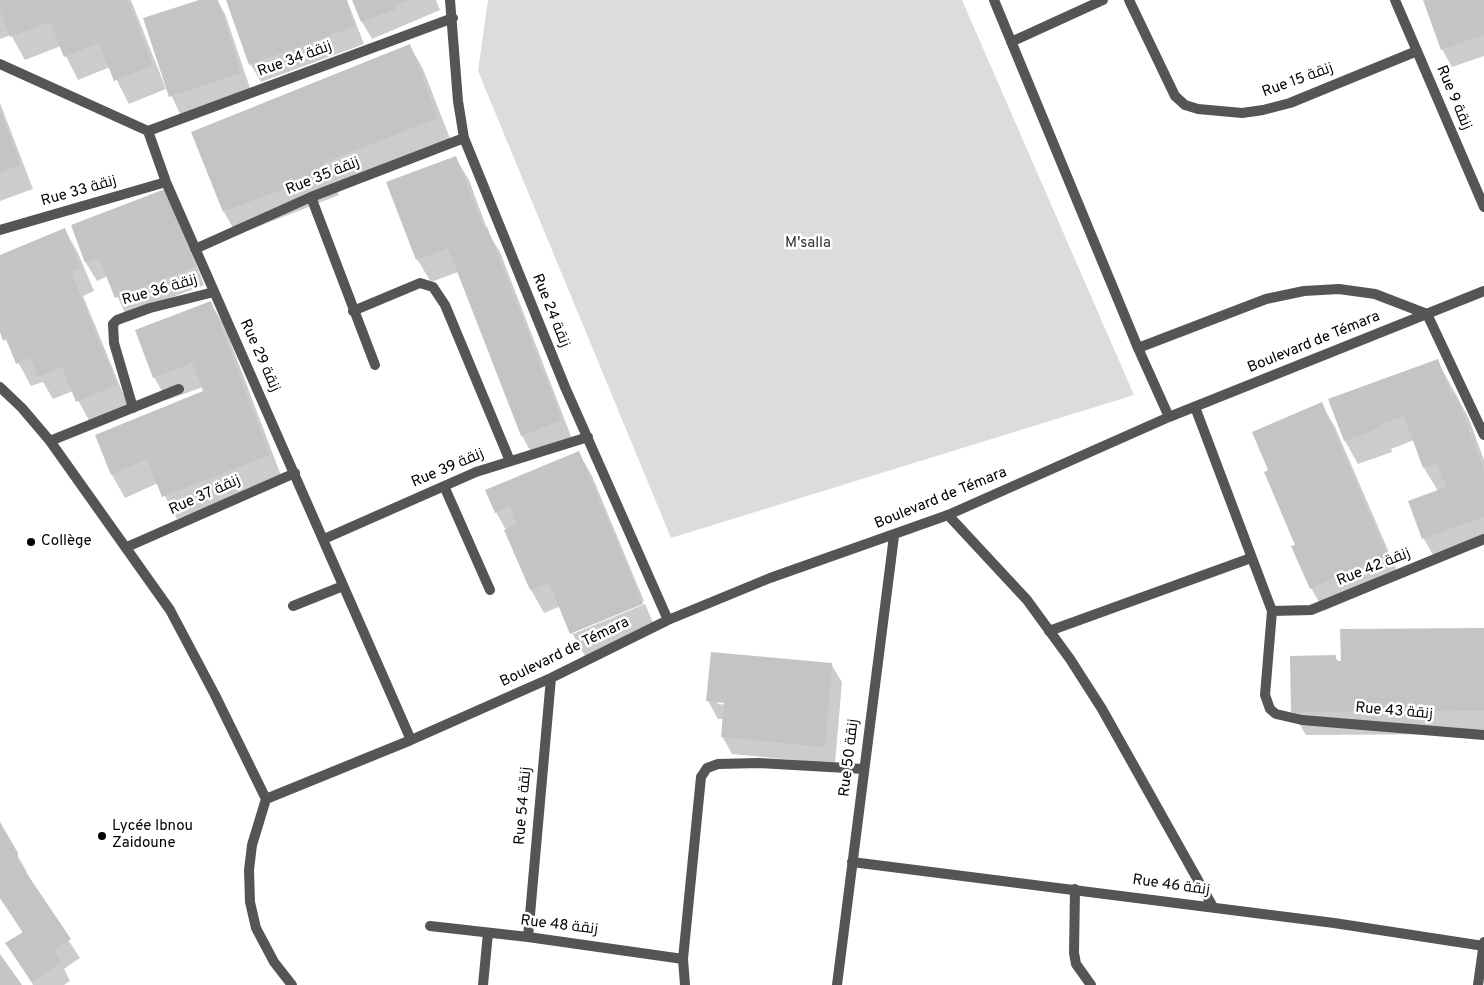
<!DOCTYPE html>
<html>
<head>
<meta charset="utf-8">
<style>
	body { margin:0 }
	canvas { display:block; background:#fff }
</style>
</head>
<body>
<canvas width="1484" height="985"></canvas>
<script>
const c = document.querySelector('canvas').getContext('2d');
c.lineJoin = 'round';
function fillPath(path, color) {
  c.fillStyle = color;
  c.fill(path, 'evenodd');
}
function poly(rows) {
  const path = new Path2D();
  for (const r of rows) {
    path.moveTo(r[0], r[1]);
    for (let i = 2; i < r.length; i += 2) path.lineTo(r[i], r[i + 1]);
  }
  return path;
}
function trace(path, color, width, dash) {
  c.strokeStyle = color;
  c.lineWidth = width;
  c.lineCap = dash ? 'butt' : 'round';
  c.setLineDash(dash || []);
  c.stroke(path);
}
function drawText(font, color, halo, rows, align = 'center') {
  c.font = font + ' Overpass,Cairo,sans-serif';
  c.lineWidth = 5;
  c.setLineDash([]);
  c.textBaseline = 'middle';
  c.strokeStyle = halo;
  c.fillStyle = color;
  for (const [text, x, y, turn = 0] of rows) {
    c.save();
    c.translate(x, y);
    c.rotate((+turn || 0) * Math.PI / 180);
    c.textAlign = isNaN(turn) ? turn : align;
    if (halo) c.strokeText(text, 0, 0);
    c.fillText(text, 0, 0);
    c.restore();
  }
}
const green = poly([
	[488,0,962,0,1134,395,671,538,478,71]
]);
const shadow = poly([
	[0,0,131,0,166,89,203,0,217,0,225,14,251,91,180,114,168,88,129,104,110,67,78,80,61,46,25,60,11,35,0,39],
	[227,0,347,0,364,44,261,82,251,65],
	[354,0,436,0,440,10,372,39,362,22],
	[1424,0,1484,0,1484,56,1452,67,1442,49],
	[410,46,423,69,451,141,335,186,339,195,237,235,224,212],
	[0,103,33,189,0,201],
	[455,157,469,180,489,234,500,252,574,444,535,459,522,436,458,272,431,282,417,259],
	[175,208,204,285,126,315,108,276,97,281,86,263,72,226],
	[65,230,78,253,94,291,83,296,129,408,91,424,73,391,53,399,43,382,31,386,0,329,0,257],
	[210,302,224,325,282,478,177,519,158,483,125,498,112,475,97,436,205,392,203,387,167,400,154,377],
	[1437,360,1469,419,1484,460,1484,545,1437,562,1424,539,1410,501,1438,491,1424,468,1414,440,1391,449,1392,452,1358,464,1345,441,1330,400],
	[1321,404,1335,427,1400,578,1324,611,1311,588,1270,471],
	[579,453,592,476,644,601,573,631,573,634,645,604,655,627,585,656,572,633,561,606,544,613,531,590,506,530,496,512],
	[1484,629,1484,734,1306,735,1292,712,1292,657,1335,657,1339,662],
	[831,664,842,682,835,764,732,754,722,736,723,719,718,719,708,701],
	[718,701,730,702,730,705,718,704],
	[0,825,27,872,26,876,80,958,64,969,70,981,64,985,33,985,7,944,23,933,0,898]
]);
const building = poly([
	[0,0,128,0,153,65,114,81,99,43,64,57,50,22,10,37,0,11],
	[199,0,218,0,241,73,169,97,143,18],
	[226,0,346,0,355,26,249,65],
	[352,0,409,0,395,5,396,9,361,22],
	[1423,0,1484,0,1484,35,1441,50],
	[410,44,438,118,323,163,327,172,223,212,191,132],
	[0,109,21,165,0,173],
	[456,156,484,228,487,227,562,420,521,436,448,248,416,260,386,182],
	[165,189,195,267,115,298,99,258,85,263,71,225],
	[65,228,81,268,71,272,117,385,76,402,62,367,38,377,31,358,16,364,6,339,3,341,0,332,0,255],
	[211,301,270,455,162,497,147,459,111,475,95,435,203,391,192,363,153,378,135,330],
	[1438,359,1452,396,1456,394,1484,470,1484,517,1422,539,1408,501,1446,487,1437,463,1423,468,1404,416,1379,425,1380,428,1344,441,1328,399],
	[1322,402,1387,555,1310,589,1291,546,1295,545,1264,472,1268,470,1252,432],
	[579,451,643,604,570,634,549,583,530,590,504,530,517,524,510,506,495,513,485,490],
	[1484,628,1484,711,1291,712,1290,656,1336,655,1336,661,1341,661,1340,629],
	[711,652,832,663,825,747,721,737,724,703,706,701],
	[0,822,18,853,17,859,71,939,54,951,61,962,32,982,5,943,23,932,0,898],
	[0,954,22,985,0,985]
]);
const service = poly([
	[1138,348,1266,299,1304,291,1339,289,1375,294,1427,314],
	[948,515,1027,600,1070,659,1102,709,1213,907]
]);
const minor = poly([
	[450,0,458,101,464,138,565,387,668,620],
	[994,0,1138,348,1169,417],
	[1129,0,1175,96,1185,105,1198,109,1242,113,1263,110,1290,103,1417,51],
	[1395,0,1484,207],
	[1011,42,1103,0],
	[0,64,148,131,166,182,411,740],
	[148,131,453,18],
	[311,197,375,365],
	[0,230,166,182],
	[195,249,311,197,464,138],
	[353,311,420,283,433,287,445,305,510,461],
	[1427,314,1484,435],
	[0,387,22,408,50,441,170,610,215,695,266,799,411,740,551,678,668,620,770,578,948,515,1169,417,1484,291],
	[1195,407,1272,611,1265,695,1270,709,1276,714,1302,720,1484,735],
	[133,408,114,343,113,324,117,320,150,308,214,292],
	[50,441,179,389],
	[444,486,490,590],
	[324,539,476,472,588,437],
	[127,547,295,473],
	[293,606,343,586],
	[1272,611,1311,610,1484,539],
	[1049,631,1251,558],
	[266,799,252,845,249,870,250,902,256,928,274,962,292,985],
	[852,862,1334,923,1484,946],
	[1075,889,1074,953,1076,964,1091,985],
	[430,926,528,937,683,959],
	[528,937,551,678],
	[483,985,488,933],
	[685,985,683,959,701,777,707,768,718,764,759,763,864,769],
	[837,985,894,536],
	[1478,985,1484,942]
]);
const markers = [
	[31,542,5,"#000"],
	[102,836,5,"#000"]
];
const streetNames = [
	["Rue 34 زنقة",295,60,-20],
	["Rue 15 زنقة",1298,81,-20],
	["Rue 9 زنقة",1453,98,67],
	["Rue 35 زنقة",323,177,-22],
	["Rue 33 زنقة",79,192,-16],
	["Rue 36 زنقة",160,291,-16],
	["Rue 24 زنقة",550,311,68],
	["Boulevard de Témara",1314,343,-22],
	["Rue 29 زنقة",259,356,66],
	["Rue 39 زنقة",448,469,-23],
	["Rue 37 زنقة",205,496,-24],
	["Boulevard de Témara",941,499,-22],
	["Rue 42 زنقة",1374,568,-22],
	["Boulevard de Témara",565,653,-26],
	["Rue 43 زنقة",1394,712,5],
	["Rue 50 زنقة",850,758,-83],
	["Rue 54 زنقة",524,806,-85],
	["Rue 46 زنقة",1171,886,8],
	["Rue 48 زنقة",559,926,7]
];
const parkNames = [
	["M'salla",808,244]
];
const poiNames = [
	["Collège",41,542],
	["Lycée Ibnou",112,827],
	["Zaidoune",112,844]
];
fillPath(green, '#dcdcdc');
fillPath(shadow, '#0003');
fillPath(building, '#c4c4c4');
trace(service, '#555', 10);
trace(minor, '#555', 10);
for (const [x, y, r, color] of markers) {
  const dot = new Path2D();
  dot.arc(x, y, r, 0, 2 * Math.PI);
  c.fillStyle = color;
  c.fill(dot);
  trace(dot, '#fff', 2);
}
drawText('15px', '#000', '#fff', streetNames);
drawText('15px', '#333', '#fff', parkNames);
drawText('15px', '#000', '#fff', poiNames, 'left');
</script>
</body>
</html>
